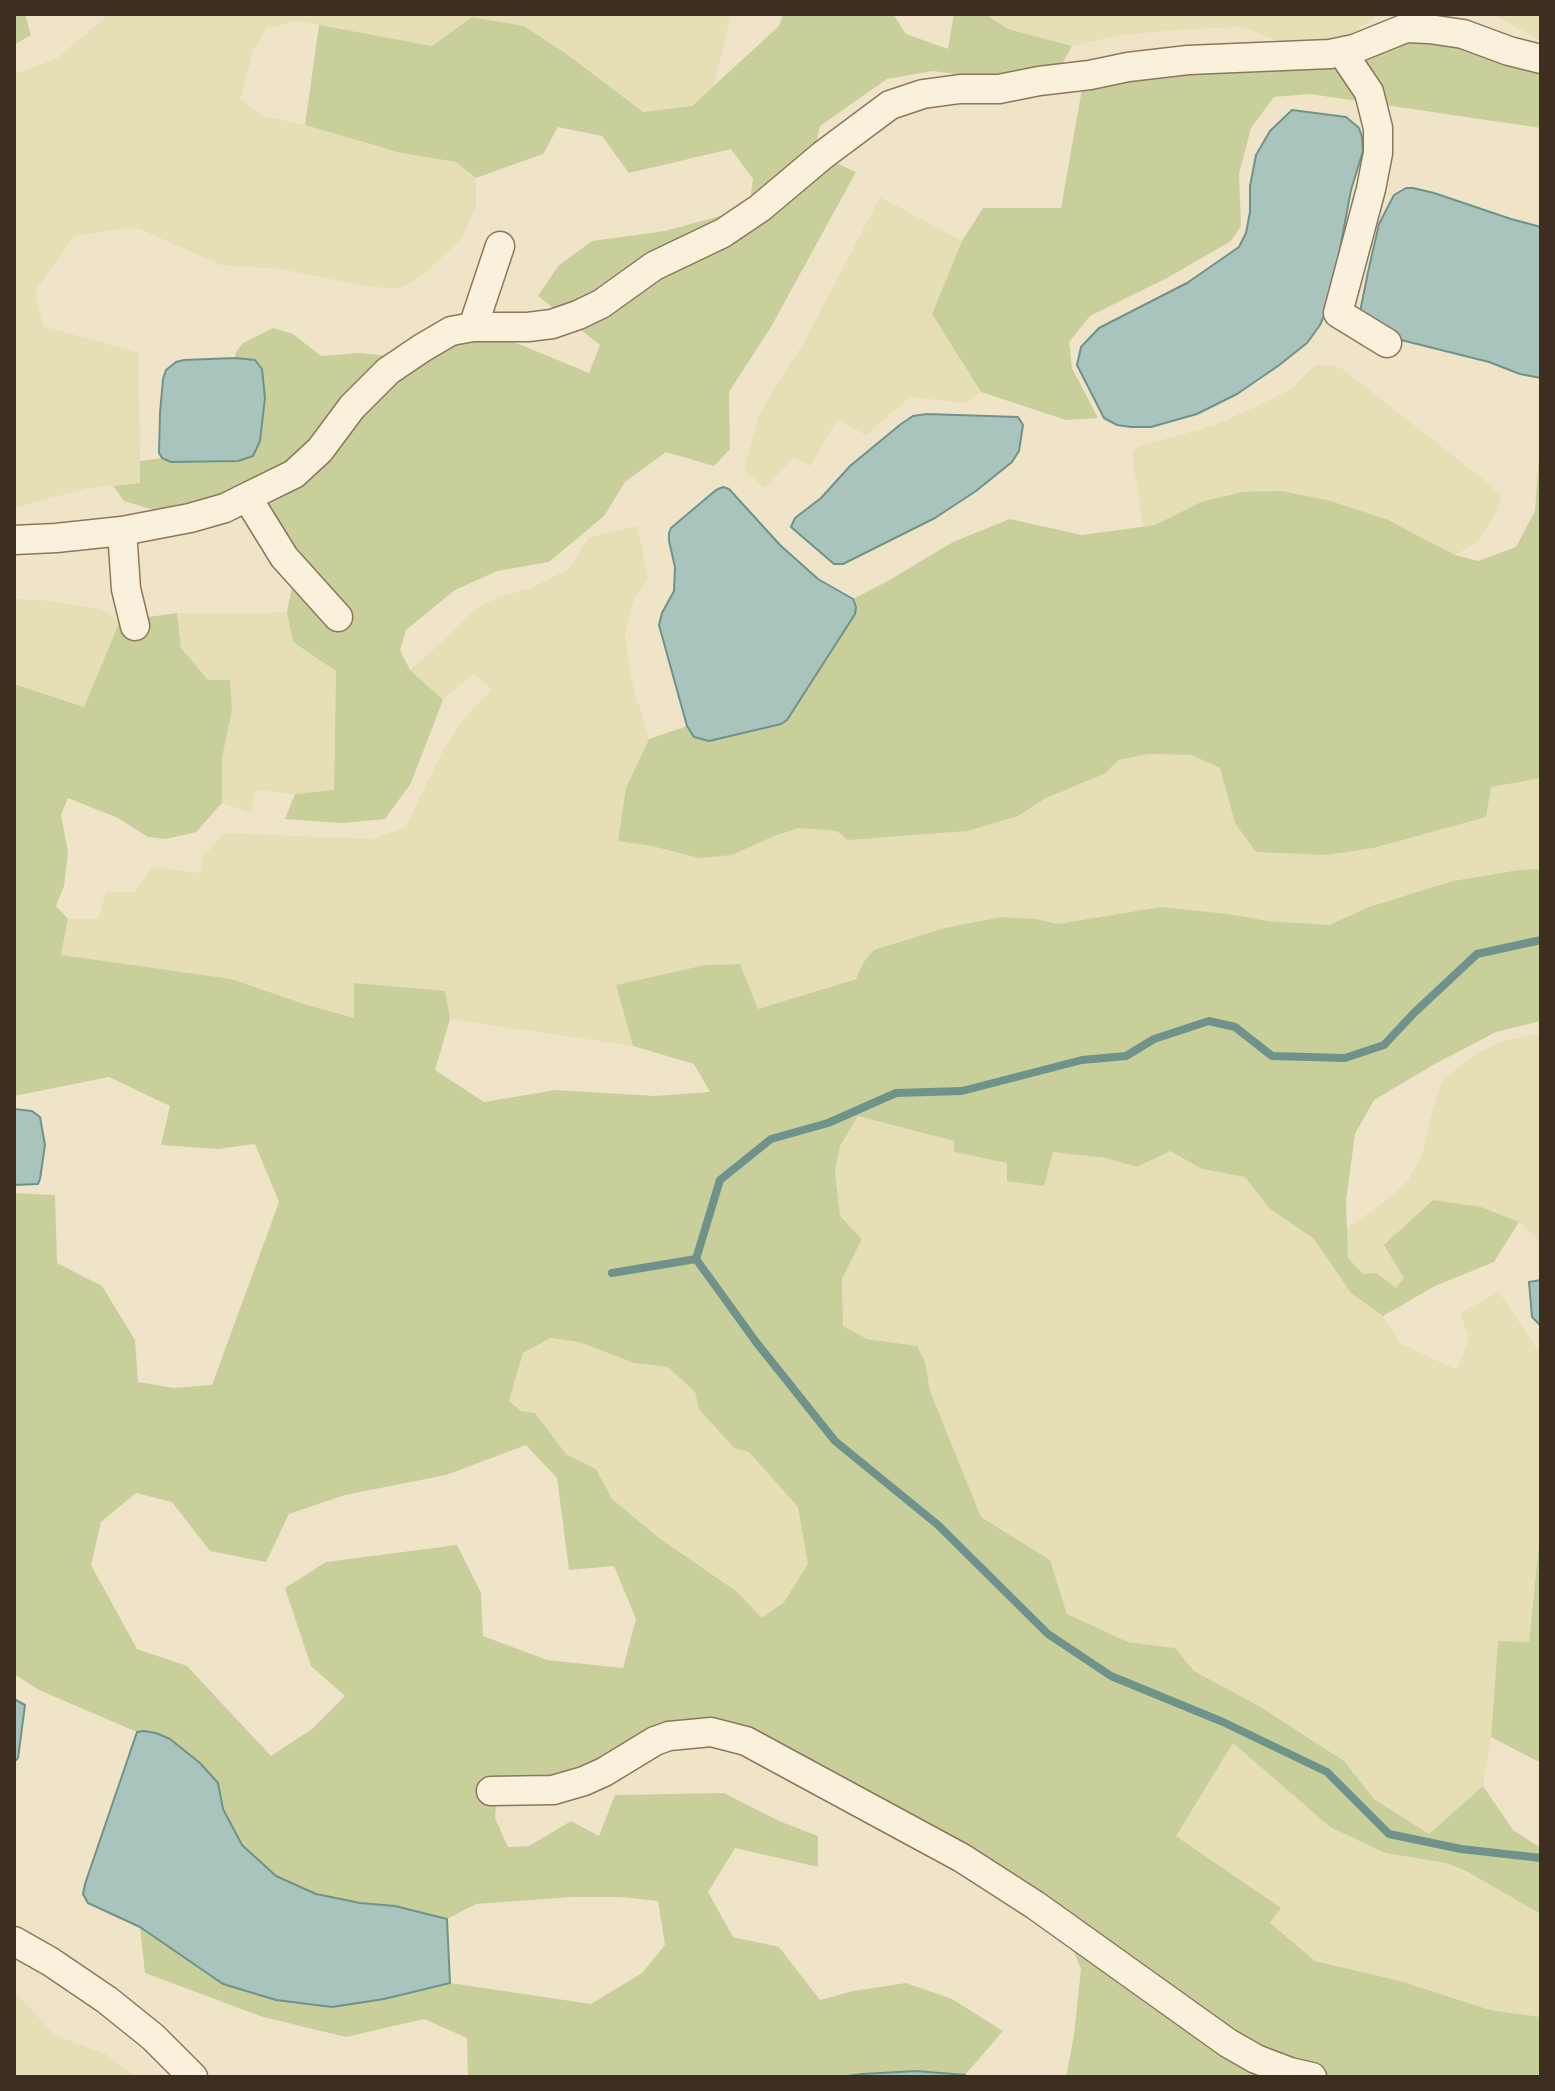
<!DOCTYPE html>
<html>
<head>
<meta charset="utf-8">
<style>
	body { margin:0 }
	#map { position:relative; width:1555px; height:2091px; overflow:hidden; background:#f0e4c8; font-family:"Times New Roman",serif }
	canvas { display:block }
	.frame { position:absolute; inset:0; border:16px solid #3d2e20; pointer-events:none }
</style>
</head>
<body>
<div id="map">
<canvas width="1555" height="2091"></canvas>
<div class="frame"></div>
</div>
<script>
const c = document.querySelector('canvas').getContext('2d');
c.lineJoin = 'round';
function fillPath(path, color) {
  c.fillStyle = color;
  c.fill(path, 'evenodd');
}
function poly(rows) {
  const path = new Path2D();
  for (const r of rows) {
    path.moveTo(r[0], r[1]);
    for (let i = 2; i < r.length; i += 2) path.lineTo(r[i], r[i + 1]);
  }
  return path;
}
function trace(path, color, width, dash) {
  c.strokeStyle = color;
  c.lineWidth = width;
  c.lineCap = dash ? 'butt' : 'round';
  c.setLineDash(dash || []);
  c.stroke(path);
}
const farmland = poly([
	[109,14,731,14,713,88,691,106,643,112,568,55,523,26,472,17,432,46,297,21,267,28,254,49,240,98,263,116,305,125,401,153,456,162,476,178,476,206,461,239,423,275,400,288,369,287,281,269,221,265,135,227,74,236,35,291,43,326,139,353,140,483,88,488,14,508,14,74,56,59],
	[985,14,1379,14,1340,42,1298,46,1273,39,1243,27,1190,29,1120,35,1072,46,1008,29],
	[1483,14,1541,14,1541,41,1498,17],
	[880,197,962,241,932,314,981,392,967,403,910,397,866,435,837,420,810,466,794,457,765,488,744,469,758,418,780,379,805,341],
	[1316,365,1332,365,1341,368,1488,483,1501,496,1496,513,1477,542,1455,555,1386,519,1327,500,1282,491,1201,502,1155,525,1143,526,1132,454,1137,447,1215,425,1262,404,1291,389],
	[637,526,648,577,633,602,625,637,633,685,649,739,626,788,619,841,652,846,774,836,799,828,838,831,1018,816,1046,798,1104,774,1119,760,1149,754,1191,755,1220,768,1235,823,1541,778,1541,869,1519,870,1369,907,1329,925,1268,921,1228,914,1106,917,1058,924,1036,919,863,963,857,978,757,1009,740,964,704,965,617,985,633,1046,450,1019,444,991,354,984,355,1018,301,1003,61,955,68,919,98,919,106,892,135,892,152,867,200,873,202,858,224,833,370,839,405,828,442,752,463,720,492,689,473,674,443,700,410,670,451,634,475,609,496,598,531,588,570,568,588,538],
	[14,599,41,600,101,609,120,621,84,707,14,684],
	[287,612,293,642,336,671,334,790,295,794,255,790,252,813,222,803,222,758,232,710,230,680,208,681,181,648,177,613,235,614],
	[1541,1033,1541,1243,1519,1222,1404,1278,1396,1288,1377,1273,1363,1275,1348,1258,1346,1229,1383,1203,1407,1182,1422,1156,1429,1122,1443,1079,1477,1054,1500,1042],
	[858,1116,955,1141,955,1152,1007,1163,1044,1185,1053,1152,1106,1158,1137,1167,1170,1151,1202,1169,1245,1177,1269,1208,1314,1239,1351,1293,1383,1316,1400,1343,1457,1370,1469,1339,1460,1313,1499,1292,1541,1355,1541,1525,1529,1642,1498,1642,1491,1737,1483,1786,1429,1834,1374,1799,1344,1761,1259,1706,1194,1671,1175,1648,1128,1642,1067,1614,1050,1560,981,1517,930,1391,925,1362,917,1347,867,1339,843,1326,842,1279,862,1239,840,1216,835,1172,840,1146],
	[552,1338,579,1342,634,1363,668,1367,695,1392,699,1409,734,1448,749,1452,798,1507,809,1564,784,1602,762,1619,736,1591,659,1538,612,1499,596,1469,566,1454,535,1414,521,1411,509,1401,523,1353],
	[1233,1743,1330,1827,1385,1853,1446,1863,1466,1871,1541,1914,1541,2017,1490,2010,1400,1981,1315,1961,1270,1923,1281,1908,1176,1836],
	[14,1991,55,2035,107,2055,136,2077,14,2077]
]);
const green = poly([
	[14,14,25,14,31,35,14,45],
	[783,14,893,14,906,34,948,49,954,14,985,14,1008,29,1072,46,1060,68,976,77,933,71,887,79,820,126,814,153,856,172,771,327,729,392,730,449,714,466,666,452,625,482,604,516,549,562,497,571,455,590,406,630,400,650,410,670,443,700,411,783,385,819,342,823,285,819,295,794,334,790,336,671,293,642,287,612,297,562,262,513,170,515,124,501,113,486,140,483,140,461,162,458,171,462,238,461,260,441,265,398,262,369,255,360,235,358,236,352,243,343,273,328,293,334,321,356,358,353,422,359,455,337,497,335,589,373,600,345,538,296,558,266,592,241,665,231,749,208,753,179,731,149,629,173,602,136,558,127,543,154,476,178,456,162,401,153,305,125,319,25,432,46,472,17,524,26,568,55,643,112,692,106,779,26],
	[1409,38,1438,40,1541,67,1541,128,1310,94,1274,97,1251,128,1239,174,1241,226,1231,241,1167,278,1090,316,1069,342,1072,368,1098,418,1066,420,981,392,932,314,962,241,983,208,1061,208,1083,83,1263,60,1342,69],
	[1541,432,1541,778,1491,787,1486,817,1373,848,1327,855,1256,852,1235,823,1220,768,1191,755,1149,754,1119,760,1104,774,1046,798,1018,816,967,831,848,840,837,831,799,828,774,836,732,855,699,858,652,846,618,841,626,788,649,739,687,726,690,733,709,741,781,724,787,721,855,614,856,607,853,599,888,581,953,542,1010,519,1082,535,1155,525,1201,502,1242,492,1282,491,1327,500,1386,519,1455,555,1478,561,1516,547,1535,511],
	[177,613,181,648,208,680,230,680,232,710,222,758,222,803,196,832,166,839,148,837,118,818,68,798,61,815,68,852,64,886,56,906,68,919,61,955,231,979,301,1003,354,1018,354,983,445,991,450,1019,435,1070,484,1102,556,1090,655,1096,710,1092,694,1064,633,1046,616,985,705,965,740,964,758,1009,856,979,863,963,874,950,945,928,1001,917,1036,919,1058,924,1161,907,1228,914,1268,921,1329,925,1369,907,1453,881,1519,870,1541,869,1541,1021,1496,1032,1433,1065,1374,1100,1355,1134,1346,1201,1348,1258,1363,1274,1377,1273,1396,1288,1404,1278,1384,1245,1433,1200,1481,1207,1519,1222,1494,1262,1435,1286,1383,1316,1351,1293,1314,1239,1269,1208,1245,1177,1202,1169,1170,1151,1137,1167,1106,1158,1053,1152,1044,1186,1007,1181,1007,1163,954,1152,954,1141,858,1116,840,1146,835,1172,840,1216,862,1239,842,1279,843,1326,867,1339,917,1346,925,1362,930,1391,981,1517,1050,1560,1067,1614,1128,1642,1175,1648,1194,1671,1259,1706,1344,1761,1374,1799,1429,1834,1483,1786,1513,1830,1541,1848,1541,1914,1466,1871,1446,1863,1385,1853,1330,1827,1233,1743,1176,1836,1281,1908,1270,1923,1315,1961,1400,1981,1490,2010,1541,2017,1541,2077,1066,2077,1074,2035,1081,1969,1067,1935,773,1743,663,1735,538,1781,498,1784,495,1818,508,1847,529,1846,571,1821,599,1836,615,1795,724,1793,779,1821,818,1836,818,1867,735,1848,708,1892,733,1937,779,1947,820,2000,853,1991,906,1983,952,1999,1003,2031,965,2075,916,2071,862,2074,839,2077,468,2077,467,2038,424,2019,346,2037,263,2017,145,1973,140,1927,223,1984,384,1999,450,1983,591,2004,642,1973,665,1945,658,1901,621,1897,571,1897,476,1904,447,1919,395,1906,360,1903,316,1894,276,1876,242,1845,223,1809,218,1783,200,1763,170,1739,156,1733,144,1731,137,1732,39,1690,14,1674,14,1193,55,1195,57,1263,102,1286,135,1340,138,1382,174,1388,212,1385,279,1202,255,1144,218,1149,161,1145,170,1106,109,1077,14,1096,14,684,84,707,120,621],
	[551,1338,579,1342,634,1363,668,1367,695,1392,699,1409,734,1448,749,1452,798,1507,808,1564,784,1602,762,1618,736,1591,659,1538,612,1499,596,1469,566,1454,535,1413,521,1411,509,1401,523,1353],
	[526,1445,557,1478,569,1570,614,1566,636,1619,623,1668,547,1660,483,1636,481,1593,457,1545,326,1562,285,1588,311,1666,345,1696,312,1729,271,1756,187,1666,137,1649,91,1565,101,1522,136,1493,172,1502,210,1551,266,1562,289,1514,345,1495,446,1475],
	[1541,1525,1541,1763,1491,1737,1498,1641,1529,1642]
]);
const water = poly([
	[1292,110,1346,117,1359,128,1362,137,1363,151,1351,190,1330,302,1320,325,1307,343,1278,366,1237,394,1197,414,1151,427,1131,427,1117,425,1104,418,1077,365,1081,347,1099,328,1187,283,1239,247,1246,233,1250,212,1250,186,1256,155,1270,131,1292,110],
	[1406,188,1413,188,1434,193,1511,219,1541,227,1541,378,1520,374,1489,362,1405,341,1380,332,1361,315,1361,307,1368,272,1379,224,1394,195,1406,188],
	[235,358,255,360,262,369,265,398,260,441,253,456,238,461,171,462,162,458,159,453,160,413,163,379,166,370,176,362,184,360,235,358],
	[927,414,1018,417,1023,425,1019,451,1012,462,976,491,935,518,843,564,834,564,791,527,795,518,821,498,850,466,901,424,913,416,927,414],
	[723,487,729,489,780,545,818,579,853,599,856,607,855,614,787,720,781,724,709,741,694,737,687,726,659,625,662,613,674,591,675,567,669,541,669,533,671,528,716,490,723,487],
	[14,1109,32,1111,40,1117,45,1145,40,1179,38,1184,14,1185,14,1109],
	[1541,1280,1541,1326,1532,1317,1529,1282,1541,1280],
	[14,1699,25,1705,18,1758,14,1762,14,1699],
	[144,1731,156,1733,170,1739,200,1763,218,1783,223,1809,242,1845,276,1876,316,1894,360,1903,395,1906,447,1919,450,1983,384,1999,332,2007,276,2000,223,1984,140,1927,88,1903,83,1894,85,1884,137,1732,144,1731],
	[916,2071,965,2075,968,2077,839,2077,862,2074,916,2071]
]);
const stream = poly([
	[696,1259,756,1342,835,1441,938,1525,1048,1634,1111,1676,1223,1722,1327,1772,1389,1834,1461,1849,1541,1858],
	[612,1273,696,1259,720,1180,771,1139,828,1123,896,1093,962,1091,1082,1060,1126,1056,1154,1039,1209,1021,1235,1027,1272,1056,1345,1058,1384,1045,1414,1013,1477,954,1541,940]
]);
const minor = poly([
	[1342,52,1369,92,1378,128,1378,153,1371,189,1338,313,1387,343],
	[473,327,500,246],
	[247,497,284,557,338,617],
	[122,531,126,589,135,626],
	[14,540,56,538,122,531,190,518,225,508,247,497,294,474,320,450,352,407,388,371,422,348,451,331,473,327,528,327,552,324,578,315,601,304,654,266,723,233,760,208,823,155,890,105,923,94,960,89,999,89,1039,81,1090,75,1128,67,1188,60,1330,54,1354,49,1406,28,1429,29,1463,34,1509,51,1541,59],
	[491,1791,553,1790,584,1781,604,1772,655,1741,669,1736,711,1732,746,1741,962,1858,1035,1905,1228,2043,1256,2059,1290,2072,1312,2077],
	[14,1941,51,1962,107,2000,153,2037,193,2077]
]);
fillPath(farmland, '#e6deb5');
fillPath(green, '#c9cf9b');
fillPath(water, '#a9c4bc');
trace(water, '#6f938a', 2);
trace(stream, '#6f938a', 8);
trace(minor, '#8d765c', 31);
trace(minor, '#faf1dc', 28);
</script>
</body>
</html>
